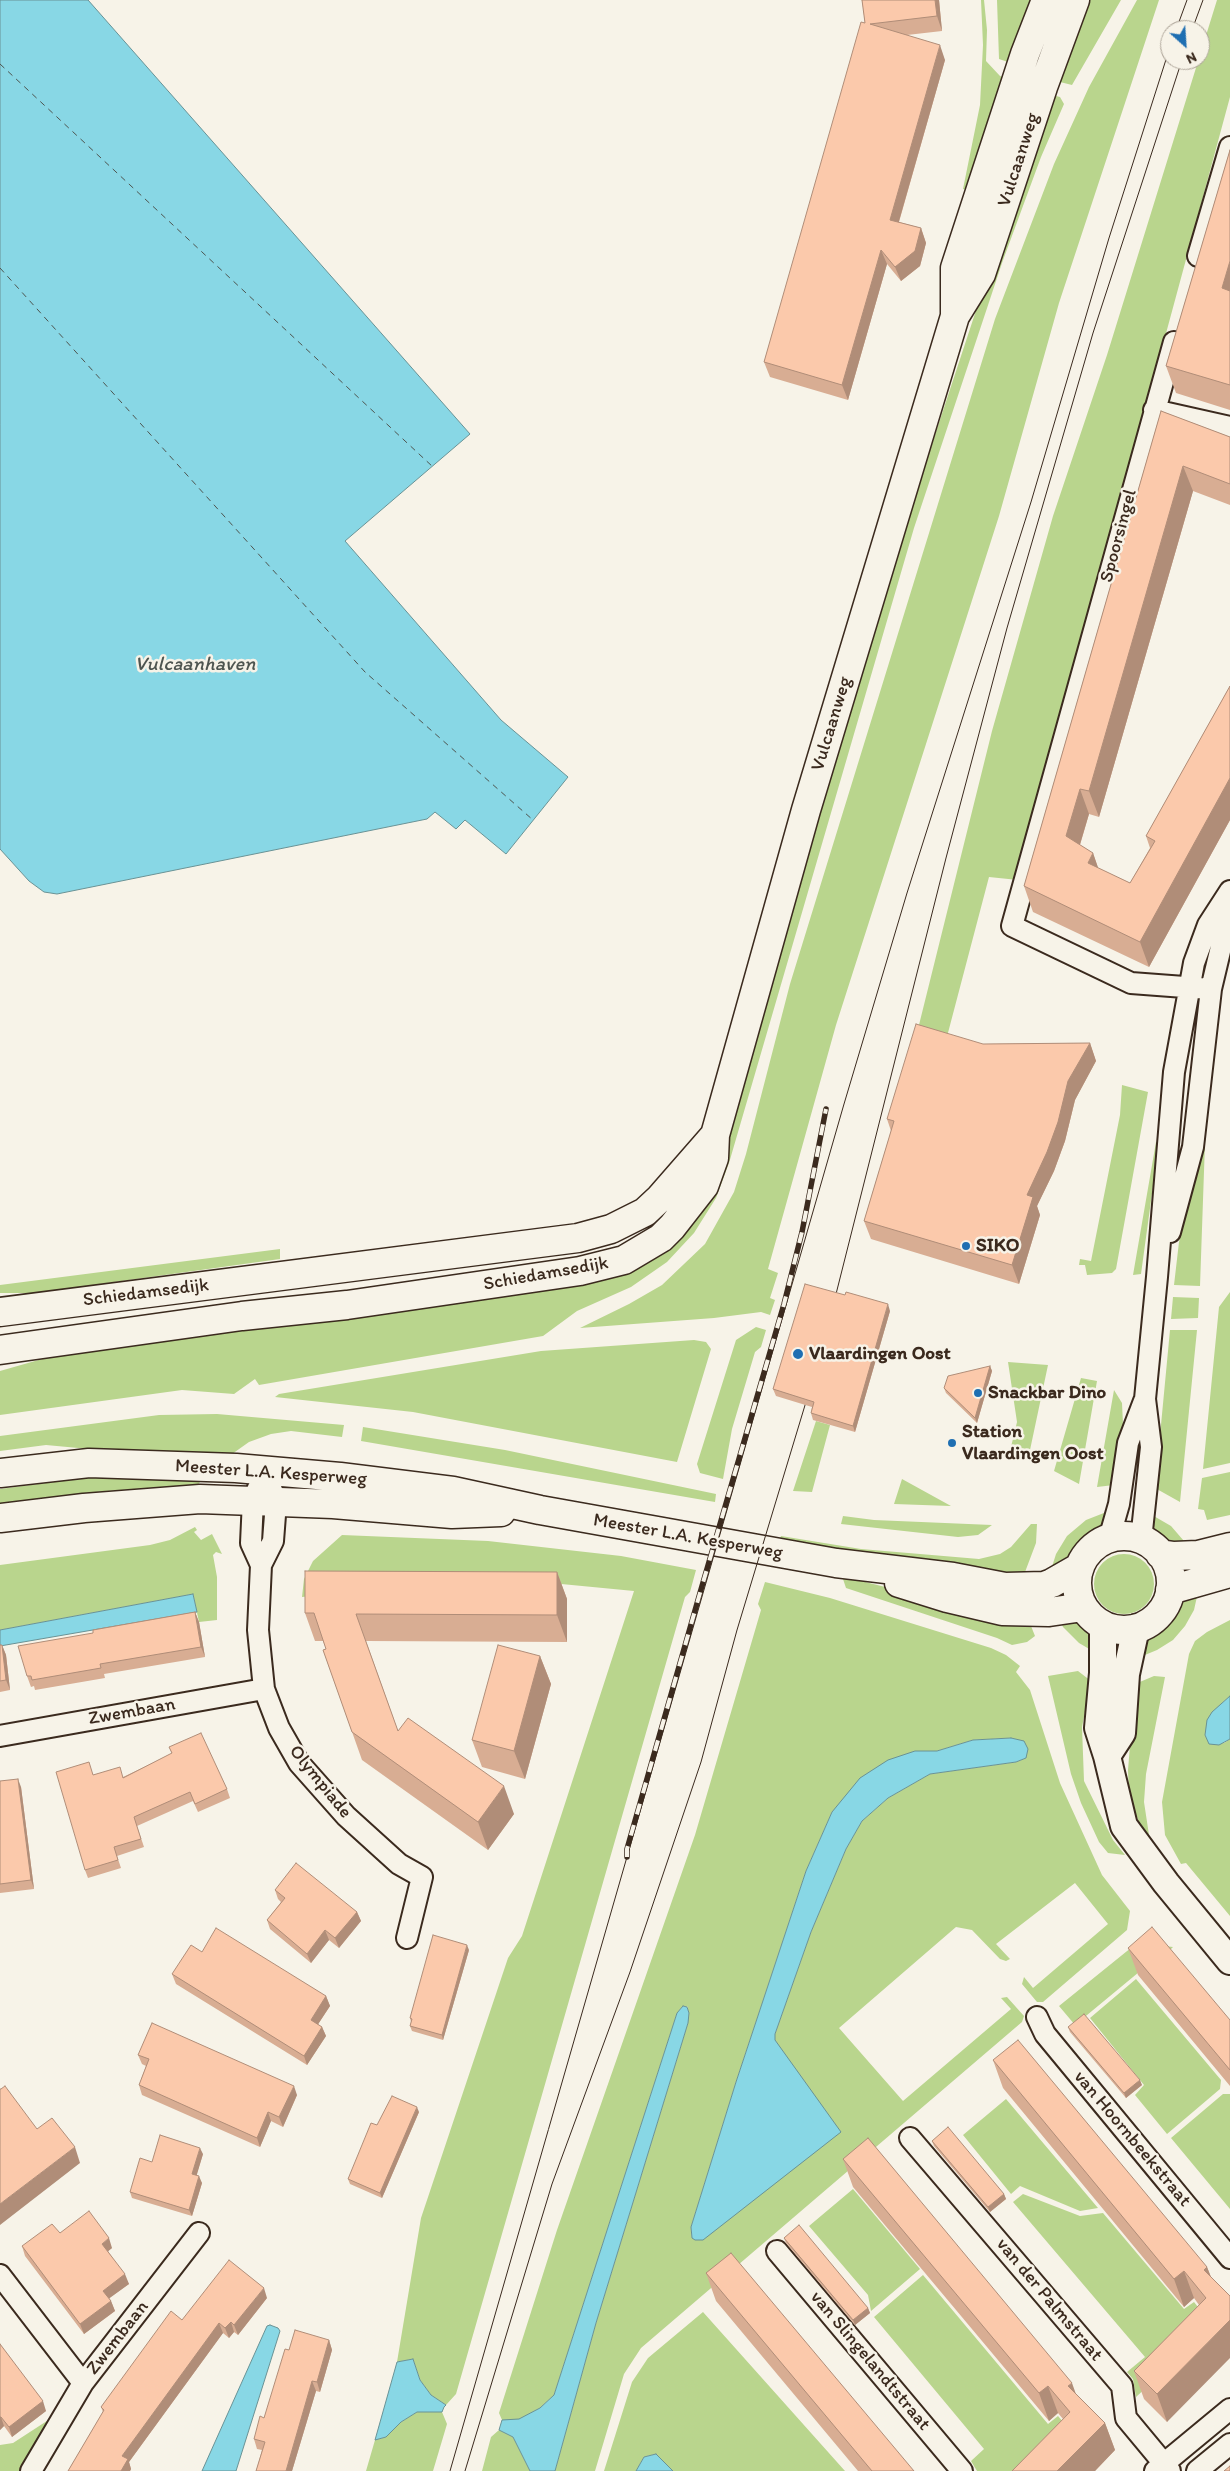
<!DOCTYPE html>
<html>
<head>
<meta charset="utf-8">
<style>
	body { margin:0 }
	#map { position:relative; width:1230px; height:2471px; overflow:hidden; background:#f7f3e8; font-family:Itim,sans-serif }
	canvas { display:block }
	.north { position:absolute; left:1160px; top:20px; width:50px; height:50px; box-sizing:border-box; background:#f7f3e8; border:1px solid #aca397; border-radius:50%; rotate:154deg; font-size:14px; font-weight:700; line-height:20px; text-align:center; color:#3b2a1e }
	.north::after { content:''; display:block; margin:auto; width:18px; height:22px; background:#1f6fb2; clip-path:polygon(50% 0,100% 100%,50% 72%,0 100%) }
</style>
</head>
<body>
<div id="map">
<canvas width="1230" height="2471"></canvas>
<div class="north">N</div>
</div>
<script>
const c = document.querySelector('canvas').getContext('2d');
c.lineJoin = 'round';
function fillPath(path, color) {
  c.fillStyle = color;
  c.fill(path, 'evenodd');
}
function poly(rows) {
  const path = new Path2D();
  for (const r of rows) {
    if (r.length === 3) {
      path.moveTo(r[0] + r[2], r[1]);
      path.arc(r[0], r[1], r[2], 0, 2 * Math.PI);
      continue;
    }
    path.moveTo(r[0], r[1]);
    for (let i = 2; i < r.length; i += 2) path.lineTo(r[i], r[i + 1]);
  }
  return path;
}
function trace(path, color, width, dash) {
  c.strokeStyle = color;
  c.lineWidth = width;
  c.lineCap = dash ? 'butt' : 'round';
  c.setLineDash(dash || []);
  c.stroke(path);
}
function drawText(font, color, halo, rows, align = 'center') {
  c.font = font + ' Itim,sans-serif';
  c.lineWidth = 5;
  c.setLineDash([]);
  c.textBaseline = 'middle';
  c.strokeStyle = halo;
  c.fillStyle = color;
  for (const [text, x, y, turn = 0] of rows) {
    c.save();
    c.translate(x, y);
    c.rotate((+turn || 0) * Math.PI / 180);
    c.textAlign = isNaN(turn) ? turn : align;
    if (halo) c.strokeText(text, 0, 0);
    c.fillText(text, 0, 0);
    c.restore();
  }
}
const green = poly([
	[981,0,984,0,987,30,986,61,1000,76,1008,79,968,190,963,189,980,105,983,45],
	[997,0,1037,0,1014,64,999,59],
	[1088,0,1121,0,1072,85,1056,81],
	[1137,0,1159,0,1059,303,999,516,836,1025,768,1269,778,1273,770,1298,775,1300,770,1315,761,1312,714,1318,580,1328,629,1304,662,1285,705,1244,734,1192,746,1154,790,984,995,319,1054,164,1089,87],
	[1217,0,1230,0,1230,97,1018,880,989,877,944,1048,915,1041,992,731,1053,516,1107,355],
	[1052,95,1060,97,1064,104,1041,157,1002,263,914,528,729,1163,716,1198,694,1233,667,1262,631,1287,577,1311,543,1336,259,1385,255,1379,234,1394,182,1390,0,1415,0,1371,49,1357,49,1355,662,1243,813,830,904,529,992,262],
	[1122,1085,1148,1092,1116,1269,1112,1273,1087,1275,1085,1265,1079,1265,1080,1259,1091,1261,1120,1115],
	[1206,1114,1200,1286,1174,1285,1179,1242],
	[1156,1142,1159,1142,1141,1274,1133,1275],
	[280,1249,280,1259,35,1293,0,1293,0,1285],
	[1230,1292,1230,1463,1203,1469,1219,1307],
	[1173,1297,1199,1298,1198,1318,1171,1319],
	[756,1327,766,1330,761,1347,755,1352,732,1429,723,1479,700,1473,697,1464,736,1340],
	[1170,1330,1197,1330,1180,1502,1155,1488],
	[694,1340,706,1342,711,1349,677,1462,413,1412,275,1397,279,1394,541,1351],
	[1008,1362,1048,1365,1030,1450,1011,1447,1017,1422],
	[1081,1378,1097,1381,1079,1484,1054,1471],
	[1114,1390,1122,1403,1123,1424,1113,1465,1114,1485,1097,1487],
	[217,1414,344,1425,342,1437,291,1431,271,1434,249,1442,225,1459,186,1458,46,1445,0,1451,0,1436,159,1415],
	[816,1421,830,1425,812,1492,793,1491],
	[363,1427,505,1450,716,1494,715,1502,361,1441],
	[1230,1472,1230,1515,1207,1520,1204,1510,1198,1509,1202,1478],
	[92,1477,203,1478,197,1486,105,1491,0,1505,0,1489],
	[902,1479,951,1506,894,1504],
	[1109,1511,1102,1528,1097,1534,1085,1542,1069,1564,1050,1573,1056,1554,1067,1536,1086,1520],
	[1152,1515,1171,1526,1190,1548,1164,1541,1155,1531],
	[843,1516,874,1520,992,1525,978,1535,958,1537,841,1524],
	[1031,1524,1037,1524,1036,1543,1022,1580,779,1541,781,1536,861,1549,979,1559,1000,1554,1011,1547],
	[195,1527,197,1530,194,1532,201,1540,212,1534,222,1554,216,1552,213,1555,217,1577,217,1620,199,1622,193,1594,0,1630,0,1565,150,1545,170,1540],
	[342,1535,488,1541,621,1556,696,1570,690,1592,685,1597,456,2394,446,2405,431,2395,420,2380,413,2359,397,2362,421,2218,508,1958,522,1936,634,1591,499,1578,302,1597,304,1579,313,1561],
	[1124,1584,30],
	[842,1576,1022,1622,1031,1626,1035,1636,1027,1642,1012,1645,997,1638,846,1588],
	[765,1582,830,1598,991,1648,1006,1655,1020,1666,1016,1672,1030,1690,1060,1783,1102,1875,1130,1911,1127,1930,1043,2002,1037,2002,1022,1984,1024,1977,1033,1988,1108,1924,1075,1883,996,1944,1010,1959,1006,1961,1000,1959,972,1930,956,1927,839,2028,903,2101,1011,2009,1001,1998,1007,1997,1024,2016,1022,2022,641,2348,624,2374,595,2471,555,2471,596,2323,688,2023,688,2007,683,2006,677,2013,554,2395,540,2408,519,2420,502,2420,499,2413,557,2230,695,1835,761,1610,758,1604],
	[1011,1738,1024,1742,1026,1758,1016,1762,930,1774,888,1798,862,1821,846,1849,811,1932,775,2034,774,2040,840,2132,692,2238,691,2227,736,2082,806,1871,832,1812,915,1751,937,1751,973,1740],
	[1198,1592,1194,1610,1185,1626,1173,1640,1157,1650,1140,1657,1140,1647,1152,1633,1170,1617,1178,1602],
	[1059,1618,1079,1622,1086,1626,1094,1637,1096,1653,1079,1643,1063,1627],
	[1230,1620,1230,1696,1220,1705,1205,1735,1210,1744,1224,1743,1230,1739,1230,1916,1186,1863,1181,1864,1165,1835,1162,1802,1189,1654,1195,1641,1207,1632],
	[1078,1671,1091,1681,1082,1727,1084,1781,1113,1840,1125,1855,1108,1853,1099,1842,1081,1803,1071,1774,1048,1676],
	[1154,1676,1165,1677,1146,1774,1144,1802,1149,1835,1139,1822,1129,1796,1128,1770,1135,1684],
	[1137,1943,1173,1947,1165,1955,1162,1953,1075,2025,1059,2006],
	[1136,1979,1221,2080,1220,2089,1167,2134,1135,2095,1144,2085,1090,2018],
	[1223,2094,1230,2094,1230,2209,1171,2138],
	[1006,2099,1098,2208,1080,2211,1020,2186,1011,2194,963,2135],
	[853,2189,920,2269,871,2311,868,2295,809,2226],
	[1023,2194,1080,2216,1103,2213,1184,2309,1194,2302,1213,2326,1136,2397,1133,2379,1127,2372,1145,2357,1013,2202],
	[923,2275,1048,2424,1058,2416,1078,2439,1047,2471,977,2471,971,2461,984,2449,874,2317],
	[703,2312,845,2471,673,2471,656,2454,644,2457,636,2471,604,2471,632,2382,648,2358],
	[417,2412,442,2412,447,2424,433,2471,366,2471,375,2440,386,2437,401,2422],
	[53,2417,23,2471,0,2471,0,2445,13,2443],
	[499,2430,513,2437,530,2471,482,2471,491,2437]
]);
const water = poly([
	[0,0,88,0,470,434,345,541,501,720,568,777,506,854,465,820,456,829,435,812,427,819,57,894,44,892,29,881,0,849,0,0],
	[193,1594,197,1612,0,1646,0,1630,193,1594],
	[1230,1696,1230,1739,1219,1745,1209,1744,1205,1735,1207,1720,1212,1712,1230,1696],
	[1011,1738,1024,1741,1028,1749,1026,1758,1016,1762,930,1774,888,1798,862,1821,846,1849,811,1932,775,2034,775,2040,841,2132,703,2240,695,2240,692,2238,691,2227,736,2082,806,1871,832,1812,860,1778,888,1760,915,1751,937,1751,973,1740,1011,1738],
	[683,2006,687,2007,689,2013,688,2023,596,2323,555,2471,530,2471,513,2437,499,2430,502,2420,519,2419,540,2408,554,2395,677,2013,683,2006],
	[270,2325,278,2328,280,2331,236,2471,202,2471,267,2326,270,2325],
	[413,2359,420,2380,431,2395,446,2405,444,2407,442,2412,417,2412,401,2422,386,2437,375,2440,397,2362,413,2359],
	[656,2454,673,2471,636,2471,644,2457,656,2454]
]);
const ferry = poly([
	[0,64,433,467],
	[0,268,365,672,533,820]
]);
const minor = poly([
	[1198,256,1230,147],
	[1174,342,1012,926,1131,983,1211,989],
	[1154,410,1230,427],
	[1170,1232,1193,1147,1211,989,1230,909],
	[265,1470,276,1502,273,1541,261,1565,258,1630,264,1689,279,1728,299,1763,346,1816,399,1864,422,1877,407,1938],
	[258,1488,253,1500,251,1543,261,1565],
	[1109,1539,1119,1504,1128,1443,1144,1401],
	[1141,1540,1151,1447,1145,1399,1157,1277,1174,1072,1194,963,1208,925,1230,891],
	[0,1736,264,1689],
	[1037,2017,1045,2034,1230,2258],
	[910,2138,1122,2386,1126,2418,1170,2471],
	[777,2251,962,2471],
	[0,2275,83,2383,199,2233],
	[31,2471,83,2383],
	[1155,2471,1230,2409],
	[1197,2471,1230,2444]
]);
const tertiary = poly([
	[1103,1625,1103,1673,1098,1728,1107,1756,1124,1826,1166,1883,1230,1961],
	[1107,1756,1122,1733,1126,1674,1136,1628]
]);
const secondary = poly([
	[955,316,955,268,1025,54,1046,0],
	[0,1312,578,1238,611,1229,645,1212,660,1198,715,1135],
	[0,1350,242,1316,347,1305,580,1271,624,1260,661,1238,672,1227,704,1186,714,1158,715,1135,806,810,955,316,981,274,1043,87,1075,0],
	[0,1473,89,1463,236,1468,340,1477,453,1491,540,1510,836,1563,953,1577,1005,1587,1044,1586,1052,1583,1080,1567],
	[0,1518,84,1508,200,1499,333,1504,452,1514,501,1512],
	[1124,1583,47],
	[1160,1554,1174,1556,1198,1555,1230,1547],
	[899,1583,947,1598,1002,1611,1049,1612,1083,1607],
	[1170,1590,1230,1573]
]);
const tram = poly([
	[1176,30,1187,0],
	[1192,30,1203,0],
	[833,1306,946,858,1007,628,1093,333,1182,60],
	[450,2471,844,1104,907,893,1031,502,1109,238,1170,47],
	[465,2471,552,2184,630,1972,701,1762,737,1630,809,1392]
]);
const rail = poly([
	[627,1857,627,1849,700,1593,784,1304,802,1232,826,1109]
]);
const wall = poly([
	[862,0,939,0,942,31,907,35,945,60,899,222,921,228,926,243,920,266,901,281,887,264,848,400,770,377,764,362,865,23],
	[1230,150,1230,410,1176,393,1166,366],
	[1161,411,1230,437,1230,505,1193,491,1099,817,1089,814,1080,845,1093,853,1098,868,1130,883,1150,848,1146,836,1230,686,1230,820,1149,967,1033,912,1024,886],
	[1090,1043,1096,1061,1075,1100,1065,1141,1054,1171,1037,1206,1040,1215,1019,1284,871,1239,864,1221,891,1131,887,1119,983,1044],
	[890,1311,855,1432,813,1420,811,1413,812,1407,776,1396,773,1389],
	[990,1366,992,1371,977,1423,946,1393,944,1388],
	[557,1572,567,1599,567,1642,366,1641,398,1731,514,1814,488,1850,362,1760,323,1650,326,1649,323,1641,315,1641,305,1613],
	[195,1612,199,1622,205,1657,104,1674,105,1678,35,1690,34,1686,31,1687,27,1676,93,1633],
	[0,1645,2,1645,6,1655,10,1690,0,1692],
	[540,1656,551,1684,525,1779,482,1767,472,1740],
	[169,1747,227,1789,230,1798,198,1812,193,1801,137,1826,144,1847,117,1856,121,1868,88,1878,85,1870,93,1775,123,1777,172,1754],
	[0,1781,21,1787,34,1889,0,1893],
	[275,1890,357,1912,361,1921,339,1948,329,1940,311,1963,270,1929,267,1920,281,1902,278,1899],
	[1128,1948,1230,2020,1230,2086,1138,1975],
	[469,1950,443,2040,412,2031,410,2026,411,2022,410,2018],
	[202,1952,326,1996,330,2006,318,2024,322,2027,326,2036,307,2065,176,1984,172,1974],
	[1068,2027,1142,2085,1126,2098,1070,2032],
	[138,2055,297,2095,283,2127,271,2121,260,2147,142,2095,139,2085,146,2066,142,2064],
	[993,2060,1207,2267,1211,2277,1230,2296,1167,2422,1144,2399,1134,2371,1199,2305,1194,2298,1184,2307,1003,2088],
	[419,2112,382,2198,350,2184,348,2179,377,2125],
	[932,2141,1004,2194,1006,2199,990,2212,934,2146],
	[203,2154,196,2176,202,2183,192,2216,132,2198,130,2192,152,2162],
	[843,2159,1105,2423,1115,2450,1095,2471,1012,2471,1063,2419,1058,2413,1049,2421,853,2187],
	[60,2233,112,2248,108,2251,129,2284,109,2298,111,2301,115,2311,84,2334,25,2256,22,2246],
	[784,2238,868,2308,870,2313,855,2325,786,2243],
	[706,2273,914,2471,858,2471,716,2301],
	[267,2298,238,2335,234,2332,229,2338,223,2333,129,2462,131,2469,130,2471,68,2471,103,2412,101,2407,182,2320],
	[329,2340,332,2350,320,2392,316,2391,292,2471,256,2471,262,2450,257,2449,254,2439,264,2418,289,2350],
	[0,2344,46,2411,12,2437,4,2426,0,2430]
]);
const shadedWall = poly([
	[935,0,939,0,942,31,937,16],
	[940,45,945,60,895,235,890,220],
	[921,228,926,243,920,266,901,281,895,267],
	[881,250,887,264,848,400,842,385],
	[1230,261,1230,310,1222,288],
	[1183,466,1193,491,1099,817,1089,791],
	[1230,778,1230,820,1149,967,1140,942],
	[1080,789,1089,814,1075,861,1066,836],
	[1093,853,1102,879,1088,863],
	[1090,1043,1096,1061,1075,1100,1065,1141,1054,1171,1037,1206,1040,1215,1019,1284,1012,1265,1027,1195,1068,1081],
	[888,1304,890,1311,855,1432,853,1426],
	[990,1366,992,1371,977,1423,975,1418],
	[557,1572,567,1599,567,1642,557,1615],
	[195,1612,199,1622,205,1657,201,1647],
	[2,1645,6,1655,10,1690,6,1680],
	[540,1656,551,1684,525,1779,514,1751],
	[18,1779,21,1787,34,1889,31,1880],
	[504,1786,514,1814,488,1850,478,1822],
	[357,1912,361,1921,339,1948,335,1938],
	[325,1930,329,1940,311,1963,307,1954],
	[467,1945,469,1950,443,2040,442,2035],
	[326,1996,330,2006,315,2029,311,2020],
	[322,2027,326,2036,307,2065,304,2056],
	[1140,2080,1142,2085,1126,2098,1124,2093],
	[294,2086,297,2095,283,2127,279,2117],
	[417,2107,419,2112,382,2198,380,2193],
	[268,2112,271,2121,260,2147,257,2138],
	[75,2147,80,2163,0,2225,0,2204],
	[200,2148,203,2154,195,2181,192,2174],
	[199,2176,202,2183,192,2216,189,2210],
	[1004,2194,1006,2199,990,2212,988,2207],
	[109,2238,112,2248,106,2253,102,2244],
	[1207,2267,1218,2295,1204,2270],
	[1184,2271,1194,2298,1184,2307,1174,2279],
	[125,2274,129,2284,107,2300,103,2291],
	[264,2288,267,2298,238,2335,234,2325],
	[111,2301,115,2311,84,2334,80,2324],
	[868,2308,870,2313,855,2325,853,2320],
	[1230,2320,1230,2358,1167,2422,1157,2394],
	[231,2322,234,2332,229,2338,225,2328],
	[219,2323,223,2333,129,2462,131,2469,130,2471,121,2471,122,2456],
	[329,2340,332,2350,320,2392,317,2382],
	[312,2381,316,2391,292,2471,286,2471],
	[1072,2383,1082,2411,1068,2386],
	[1048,2386,1058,2413,1049,2421,1039,2393],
	[43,2401,46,2411,12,2437,9,2427],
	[0,2417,1,2417,4,2426,0,2430],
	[1105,2423,1115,2450,1095,2471,1057,2471]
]);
const building = poly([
	[862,0,935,0,937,16,870,24,940,45,890,220,921,228,915,251,895,267,881,250,842,385,764,362,861,22,865,23,862,0],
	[1230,150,1230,261,1222,288,1230,291,1230,385,1166,366,1230,150],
	[1161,411,1230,437,1230,484,1183,466,1089,791,1080,789,1066,836,1093,853,1088,863,1130,883,1155,841,1146,836,1230,686,1230,778,1140,942,1024,886,1161,411],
	[916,1024,983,1044,1090,1043,1068,1081,1058,1122,1047,1152,1027,1195,1033,1197,1012,1265,864,1221,894,1121,887,1119,916,1024],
	[805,1284,845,1295,846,1292,888,1304,853,1426,811,1413,814,1402,773,1389,805,1284],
	[990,1366,975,1418,944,1388,948,1376,990,1366],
	[305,1571,557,1572,557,1615,356,1614,398,1731,408,1718,504,1786,478,1822,352,1732,323,1650,326,1649,314,1613,305,1613,305,1571],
	[195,1612,201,1647,100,1664,101,1668,32,1680,31,1676,27,1676,18,1646,93,1633,93,1630,195,1612],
	[0,1645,2,1645,6,1680,0,1681,0,1645],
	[498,1645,540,1656,514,1751,472,1740,498,1645],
	[201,1733,227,1789,195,1804,190,1792,134,1817,141,1839,114,1847,118,1860,85,1870,56,1772,89,1762,93,1775,120,1767,123,1778,172,1753,169,1747,201,1733],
	[18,1779,31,1880,0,1884,0,1781,18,1779],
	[296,1863,357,1912,335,1938,325,1930,307,1954,267,1920,285,1898,275,1890,296,1863],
	[1152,1927,1230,2020,1230,2070,1128,1948,1152,1927],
	[216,1928,326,1996,311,2020,322,2027,304,2056,172,1974,191,1945,202,1952,216,1928],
	[433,1935,467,1945,442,2035,410,2026,412,2019,410,2018,433,1935],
	[1084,2014,1140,2080,1124,2093,1068,2027,1084,2014],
	[152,2023,294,2086,279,2117,268,2112,257,2138,139,2085,149,2059,138,2055,152,2023],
	[1018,2040,1207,2267,1204,2270,1230,2296,1230,2320,1157,2394,1134,2371,1206,2298,1184,2271,1174,2279,993,2060,1018,2040],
	[5,2086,37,2129,52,2118,75,2147,0,2204,0,2089,1,2089,5,2086],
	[392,2096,417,2107,380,2193,348,2179,371,2123,377,2125,392,2096],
	[948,2127,1004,2194,988,2207,932,2141,948,2127],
	[160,2135,200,2148,192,2174,199,2176,189,2210,130,2192,140,2158,152,2162,160,2135],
	[868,2138,1072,2383,1068,2386,1105,2423,1057,2471,1012,2471,1070,2412,1048,2386,1039,2393,843,2159,868,2138],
	[89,2211,109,2238,102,2244,125,2274,103,2291,111,2301,80,2324,22,2246,52,2224,60,2233,89,2211],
	[799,2225,868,2308,853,2320,784,2238,799,2225],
	[731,2253,914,2471,872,2471,706,2273,731,2253],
	[229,2260,264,2288,234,2325,231,2322,225,2328,219,2323,122,2456,128,2459,121,2471,68,2471,104,2410,101,2407,171,2311,182,2320,229,2260],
	[295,2330,329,2340,317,2382,312,2381,286,2471,256,2471,265,2442,254,2439,260,2416,264,2418,285,2349,289,2350,295,2330],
	[0,2344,43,2401,9,2427,1,2417,0,2417,0,2344],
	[1230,2466,1230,2471,1224,2471,1230,2466]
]);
const markers = [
	[966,1246,5,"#1f6fb2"],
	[798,1354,6,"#1f6fb2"],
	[978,1393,5,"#1f6fb2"],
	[952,1443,5,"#1f6fb2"]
];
const streetNames = [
	["Vulcaanweg",1019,160,-72],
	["Spoorsingel",1119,536,-75],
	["Vulcaanweg",832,724,-73],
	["Schiedamsedijk",546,1274,-10],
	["Schiedamsedijk",146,1293,-7],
	["Meester L.A. Kesperweg",271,1473,4],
	["Meester L.A. Kesperweg",688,1537,10],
	["Zwembaan",132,1712,-10],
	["Olympiade",320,1782,51],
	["van Hoornbeekstraat",1132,2139,50],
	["van der Palmstraat",1049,2300,50],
	["Zwembaan",118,2338,-52],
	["van Slingelandtstraat",870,2361,50]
];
const poiNames = [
	["SIKO",976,1246],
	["Vlaardingen Oost",809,1354],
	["Snackbar Dino",988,1393],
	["Station",962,1432],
	["Vlaardingen Oost",962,1454]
];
const waterNames = [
	["Vulcaanhaven",195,665]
];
fillPath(green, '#b9d58d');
fillPath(water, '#88d7e5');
trace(water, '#699295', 1);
trace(ferry, '#4e5550', 1, [6, 5]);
trace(minor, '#3b2a1e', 24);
trace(tertiary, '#3b2a1e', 30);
trace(secondary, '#3b2a1e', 31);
trace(minor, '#f7f3e8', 20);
trace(tertiary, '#f7f3e8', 26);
trace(secondary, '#f7f3e8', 28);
trace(tram, '#3b2a1e', 1);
trace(rail, '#3b2a1e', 5.5);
trace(rail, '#f7f3e8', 4, [11]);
fillPath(wall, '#d8ad93');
fillPath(shadedWall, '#b08d78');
fillPath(building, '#fbc9ab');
trace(building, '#b08d78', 1);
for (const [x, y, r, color] of markers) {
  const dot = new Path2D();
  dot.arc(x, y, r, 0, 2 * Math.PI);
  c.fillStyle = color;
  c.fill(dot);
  trace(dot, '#f7f3e8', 2);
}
drawText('19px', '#3b2a1e', '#f7f3e8', streetNames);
drawText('bold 19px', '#3b2a1e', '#f7f3e8', poiNames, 'left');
drawText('italic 20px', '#4e5550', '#f7f3e8', waterNames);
</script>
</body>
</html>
